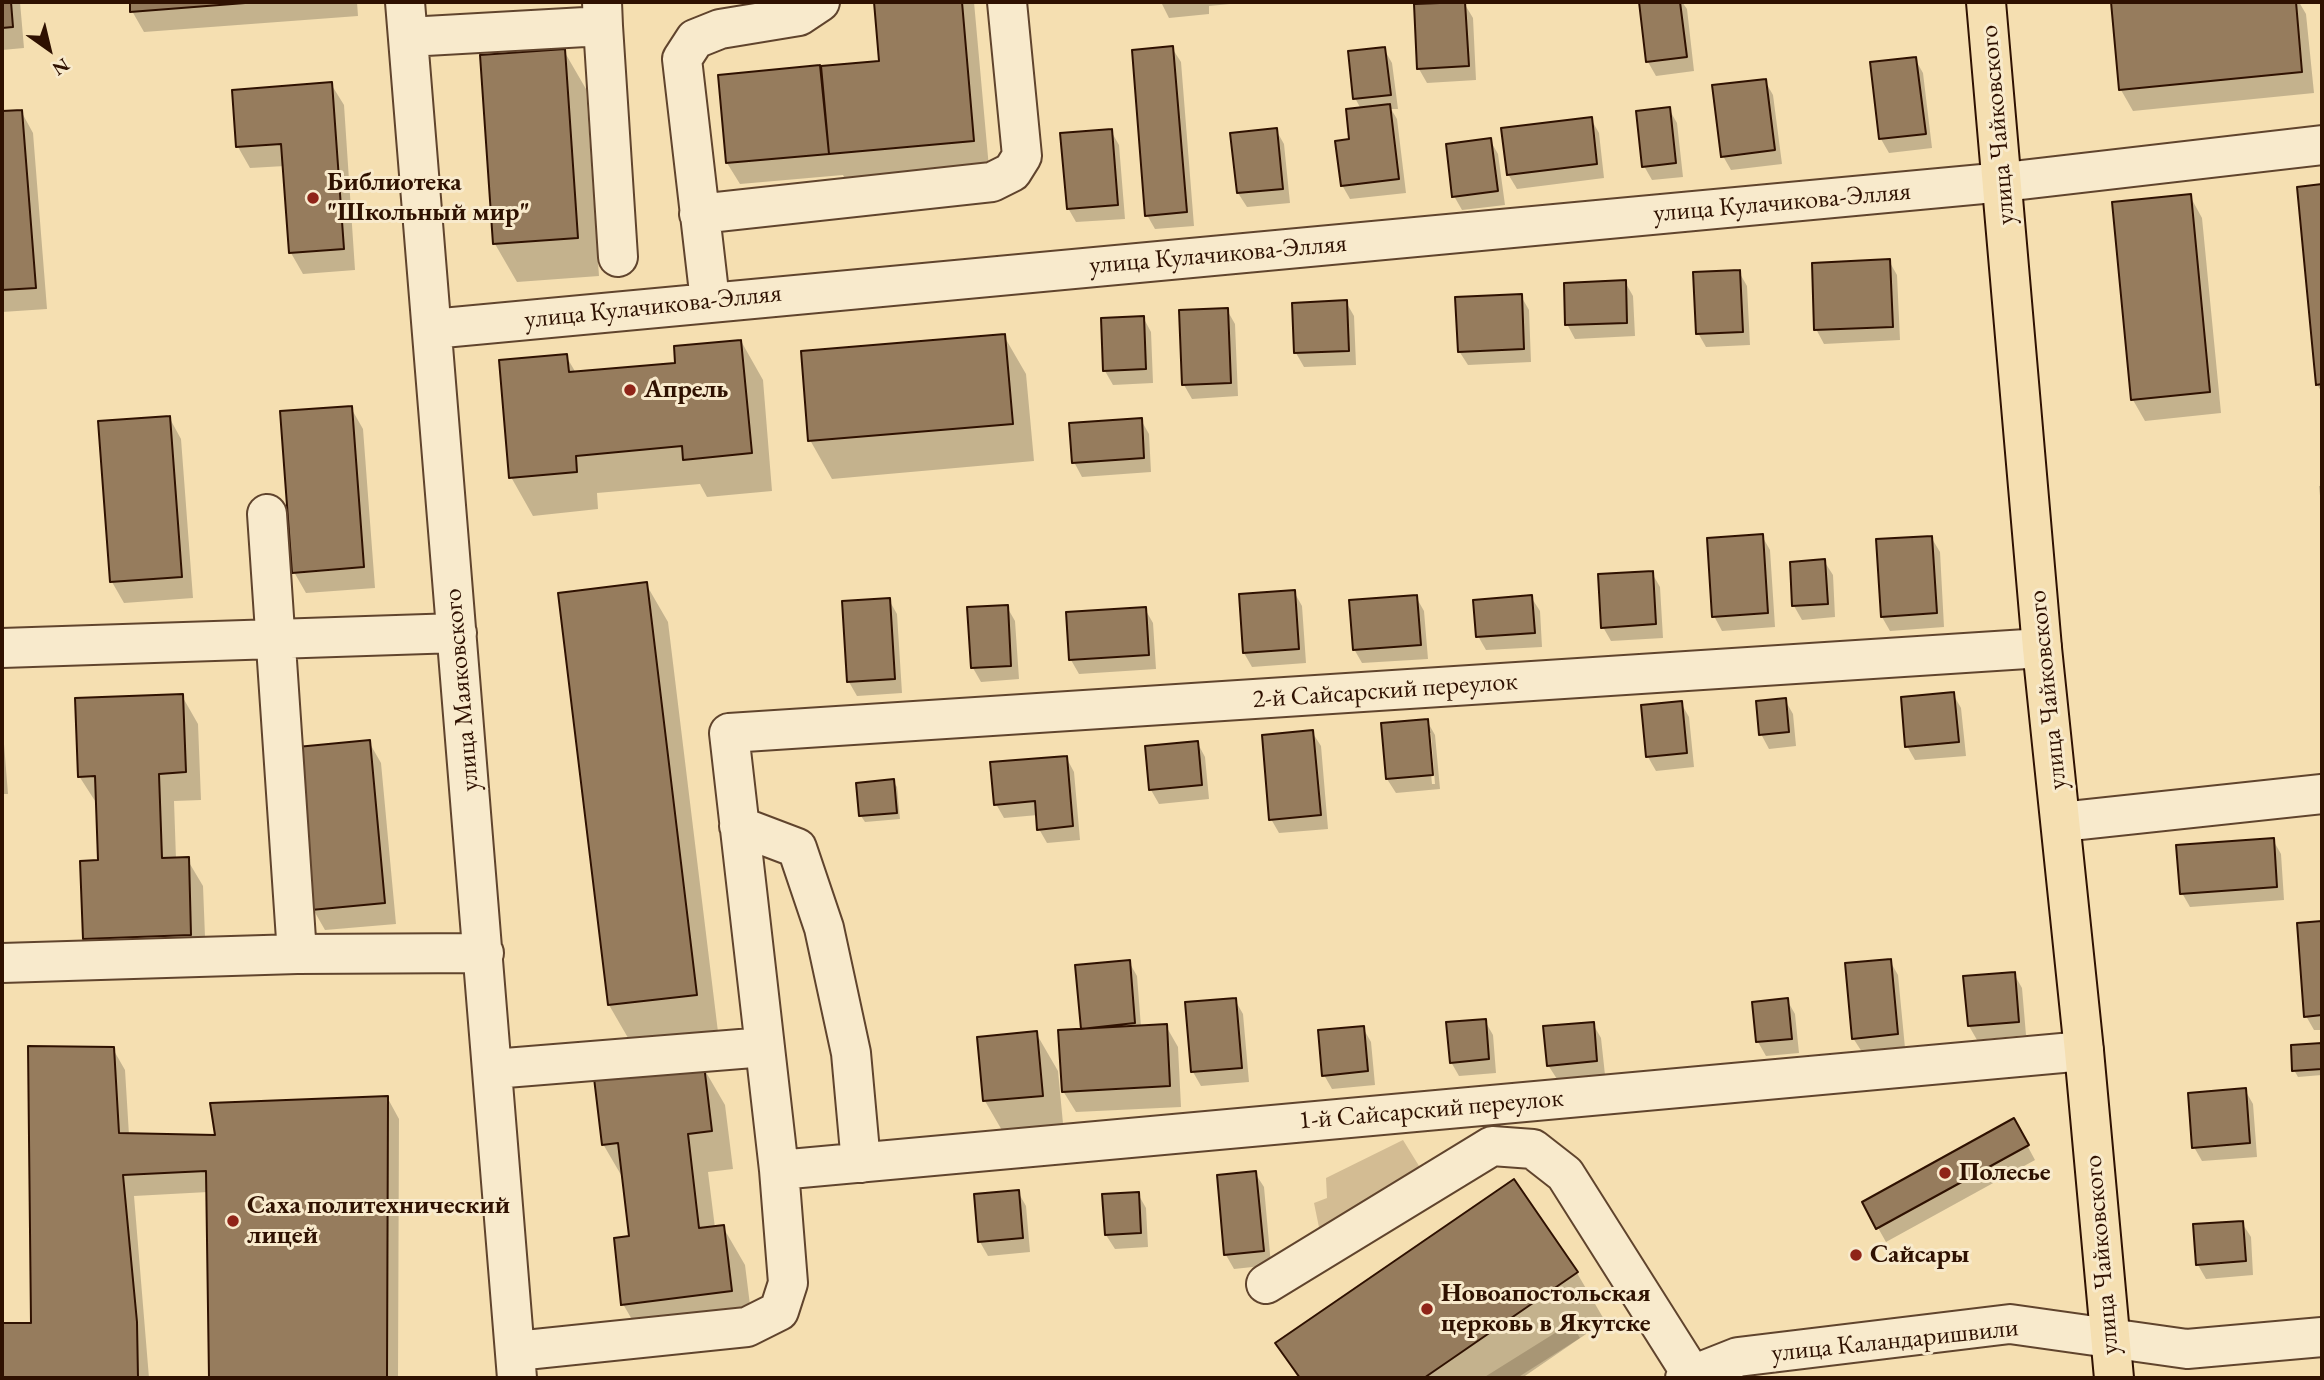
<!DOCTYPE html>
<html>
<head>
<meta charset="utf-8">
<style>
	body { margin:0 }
	#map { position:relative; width:2324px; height:1380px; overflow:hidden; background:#f5dfb1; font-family:"EB Garamond",serif }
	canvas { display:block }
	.frame { position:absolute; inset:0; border:4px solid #2f1101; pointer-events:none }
	.north { position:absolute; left:14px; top:14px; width:70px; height:70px; -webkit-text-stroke:5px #f8eacc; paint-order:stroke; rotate:146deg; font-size:19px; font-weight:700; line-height:28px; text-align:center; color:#2f1101 }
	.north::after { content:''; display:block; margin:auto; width:24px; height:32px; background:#2f1101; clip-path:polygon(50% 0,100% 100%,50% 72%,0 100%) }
</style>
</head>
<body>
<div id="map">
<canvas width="2324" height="1380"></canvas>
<div class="frame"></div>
<div class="north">N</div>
</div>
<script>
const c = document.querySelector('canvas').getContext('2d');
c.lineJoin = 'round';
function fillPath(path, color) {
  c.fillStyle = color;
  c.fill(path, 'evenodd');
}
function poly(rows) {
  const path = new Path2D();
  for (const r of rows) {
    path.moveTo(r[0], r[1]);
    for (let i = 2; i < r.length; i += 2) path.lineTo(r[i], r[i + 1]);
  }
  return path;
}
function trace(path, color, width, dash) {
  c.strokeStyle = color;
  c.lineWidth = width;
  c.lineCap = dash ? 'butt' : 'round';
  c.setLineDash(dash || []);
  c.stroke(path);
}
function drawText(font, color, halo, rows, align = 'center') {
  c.font = font + ' "EB Garamond",serif';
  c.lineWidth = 6;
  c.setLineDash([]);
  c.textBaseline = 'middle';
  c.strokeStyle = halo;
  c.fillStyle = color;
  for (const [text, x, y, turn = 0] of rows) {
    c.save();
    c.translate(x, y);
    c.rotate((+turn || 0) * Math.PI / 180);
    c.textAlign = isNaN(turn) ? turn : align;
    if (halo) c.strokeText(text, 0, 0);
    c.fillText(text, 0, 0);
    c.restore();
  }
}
const green = poly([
	[1403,1140,1424,1174,1321,1237,1314,1203,1327,1198,1326,1178],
	[1571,1323,1580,1338,1517,1378,1483,1378]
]);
const shadow = poly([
	[2,2,20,2,24,48,2,50],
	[131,2,357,2,358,16,144,32,132,11],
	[876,2,974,2,989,168,846,181,843,175,740,184,727,163,820,68,881,62],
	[1161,2,1240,2,1240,3,1209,6,1209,14,1169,18],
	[1641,2,1682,2,1687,9,1694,71,1656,76,1648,62],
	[2112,2,2299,2,2306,14,2314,93,2133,111,2121,90],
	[1464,3,1473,18,1476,80,1427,83,1419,69],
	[1172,48,1181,62,1194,226,1155,229,1147,215],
	[1384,49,1392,63,1398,109,1391,109,1397,119,1406,193,1350,199,1342,185,1361,109,1355,98],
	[564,51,586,89,599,276,517,282,495,244],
	[1915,59,1923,73,1932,148,1889,153,1881,139],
	[1765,81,1773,95,1782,164,1731,170,1723,156],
	[331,84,344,105,355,270,303,274,291,253,285,166,250,168,238,147],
	[1669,109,1677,123,1683,177,1652,180,1644,166],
	[21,111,33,133,47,309,2,312,2,113],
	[1591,119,1599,133,1604,178,1517,189,1508,174],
	[1276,130,1284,144,1290,203,1247,207,1238,193],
	[1111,131,1119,145,1125,219,1076,222,1068,208],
	[1490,140,1498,154,1505,205,1462,210,1454,196],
	[2322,186,2322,393,2317,384,2299,189],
	[2190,196,2202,218,2221,413,2145,421,2133,400],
	[1889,261,1897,275,1900,340,1824,344,1816,329],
	[1739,272,1747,286,1750,345,1706,347,1698,333],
	[1625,282,1633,296,1635,336,1575,339,1567,324],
	[1521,296,1529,310,1531,362,1468,365,1459,351],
	[1346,302,1354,316,1356,365,1304,367,1296,353],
	[1227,310,1235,324,1238,396,1192,399,1184,385],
	[1143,317,1151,332,1153,383,1113,385,1105,371],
	[1004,336,1026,374,1034,461,832,479,810,440],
	[741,341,763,380,772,491,707,497,700,484,597,493,598,509,533,516,511,477,566,356,576,373,677,365],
	[351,408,363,429,375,588,306,593,294,572],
	[169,417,181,439,193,598,124,603,112,582],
	[1141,420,1149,434,1151,472,1082,477,1074,462],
	[2319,486,2322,486,2322,515],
	[1762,536,1770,550,1775,627,1722,631,1714,616],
	[1931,537,1940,552,1944,627,1890,631,1882,617],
	[1824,561,1833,575,1835,617,1802,620,1794,606,1791,563],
	[1652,573,1660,587,1663,638,1611,641,1603,627],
	[646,584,668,622,718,1032,631,1043,609,1005],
	[1294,592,1302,606,1306,663,1252,667,1244,653],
	[1416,597,1424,611,1428,659,1362,663,1354,649],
	[1531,597,1540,611,1542,647,1486,650,1478,636],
	[889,600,897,614,902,693,857,696,849,682,844,602],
	[1007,607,1015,621,1019,679,981,682,973,668],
	[1145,609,1153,623,1156,669,1079,674,1071,660],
	[1953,694,1961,708,1966,756,1915,760,1907,746],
	[182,696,198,724,201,800,174,801,176,859,187,859,203,886,206,962,100,966,84,938,99,862,97,804,79,776],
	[1785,700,1793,714,1796,746,1769,749,1761,734],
	[1681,703,1689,717,1694,767,1656,771,1648,757],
	[2,719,8,794,2,794],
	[1427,721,1435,735,1440,789,1396,793,1387,779],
	[1427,733,1431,733,1435,784,1432,784],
	[1312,732,1321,746,1328,829,1279,833,1271,819],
	[369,742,381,763,396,924,325,930,313,909],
	[1197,742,1205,757,1209,799,1159,804,1151,790],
	[1066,757,1074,772,1080,840,1047,843,1039,829,1038,815,1004,818,996,804],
	[893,781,897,787,900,819,865,822,861,816],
	[2273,840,2281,854,2284,900,2190,907,2182,893],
	[2322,923,2322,1030,2314,1030,2306,1016,2299,925],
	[1890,961,1898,975,1905,1048,1862,1052,1853,1038],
	[1129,962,1137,976,1141,1027,1166,1026,1178,1047,1181,1107,1076,1112,1063,1091,1084,1030],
	[2014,974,2022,988,2026,1035,1977,1040,1969,1026],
	[1235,1000,1243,1014,1249,1082,1201,1086,1193,1072,1187,1004],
	[1787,1000,1795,1014,1799,1053,1766,1056,1758,1042],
	[1485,1021,1493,1035,1496,1073,1459,1076,1451,1062],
	[1593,1024,1601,1038,1605,1075,1557,1079,1548,1065],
	[1363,1028,1371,1042,1375,1085,1332,1089,1324,1075],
	[1036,1033,1058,1071,1064,1134,1007,1139,985,1101],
	[2322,1045,2322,1075,2298,1077,2294,1070,2293,1047],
	[113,1049,125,1070,129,1135,217,1137,387,1097,399,1119,398,1378,211,1378,208,1192,134,1196,149,1378,2,1378,2,1325,33,1325],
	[703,1067,725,1105,733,1169,708,1172,715,1228,723,1227,745,1265,753,1329,645,1342,623,1304,631,1238,624,1180,603,1144],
	[2245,1090,2253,1104,2257,1157,2202,1161,2194,1147],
	[2014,1121,2035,1160,1886,1242,1864,1203],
	[1255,1173,1264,1187,1271,1265,1234,1269,1226,1255],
	[1513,1181,1577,1273,1605,1321,1522,1378,1298,1378,1278,1343],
	[1018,1192,1026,1206,1030,1252,988,1256,980,1242],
	[1138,1194,1146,1208,1148,1247,1115,1249,1106,1235],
	[2242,1223,2251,1237,2253,1275,2206,1279,2198,1265]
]);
const building = poly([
	[2,2,11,2,13,27,2,28,2,2],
	[130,2,258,2,130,12,130,2],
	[874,2,962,2,974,141,829,154,821,66,879,61,874,2],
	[1465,2,1469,66,1417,69,1414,4,1465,2],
	[1639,2,1680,2,1687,57,1646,62,1639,2],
	[2111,2,2296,2,2302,72,2119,90,2111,2],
	[1173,46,1187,212,1145,216,1132,50,1173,46],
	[1385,47,1391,95,1353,99,1348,51,1385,47],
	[565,49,578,238,493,244,480,55,565,49],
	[1916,57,1926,134,1879,139,1870,62,1916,57],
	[820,65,829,154,726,163,718,75,820,65],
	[1766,79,1775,150,1721,157,1712,85,1766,79],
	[332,82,344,249,289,253,281,144,236,147,232,90,332,82],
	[1390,104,1399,179,1341,186,1335,141,1349,139,1346,109,1390,104],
	[1670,107,1676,163,1642,167,1636,111,1670,107],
	[22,110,36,288,2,290,2,111,22,110],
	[1592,117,1597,164,1507,175,1501,128,1592,117],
	[1277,128,1283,189,1237,193,1230,133,1277,128],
	[1112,129,1118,205,1067,209,1060,133,1112,129],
	[1491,138,1498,191,1452,197,1446,144,1491,138],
	[2322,184,2322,384,2316,385,2297,187,2322,184],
	[2191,194,2210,392,2131,400,2112,202,2191,194],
	[1890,259,1893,327,1814,330,1812,263,1890,259],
	[1740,270,1743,332,1696,334,1693,272,1740,270],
	[1626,280,1627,323,1565,325,1564,283,1626,280],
	[1522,294,1524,349,1458,352,1455,297,1522,294],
	[1347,300,1349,351,1294,353,1292,303,1347,300],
	[1228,308,1231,383,1182,385,1179,310,1228,308],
	[1144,316,1146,369,1103,371,1101,318,1144,316],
	[1005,334,1013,424,808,441,801,351,1005,334],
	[741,340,752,453,683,460,682,446,576,456,577,472,509,478,499,360,567,354,569,372,675,363,674,346,741,340],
	[352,406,364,567,292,573,280,411,352,406],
	[170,416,182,577,110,582,98,421,170,416],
	[1142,418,1144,458,1072,463,1069,423,1142,418],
	[1763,534,1768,613,1712,617,1707,538,1763,534],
	[1932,536,1937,613,1881,617,1876,539,1932,536],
	[1825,559,1828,604,1792,606,1790,562,1825,559],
	[1653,571,1656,624,1601,628,1598,574,1653,571],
	[647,582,697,995,608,1005,558,593,647,582],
	[1295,590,1299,649,1243,653,1239,594,1295,590],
	[1417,595,1421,645,1353,650,1349,600,1417,595],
	[1532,595,1535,633,1476,637,1473,600,1532,595],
	[890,598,895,679,847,682,842,601,890,598],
	[1008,605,1011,666,971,668,967,607,1008,605],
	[1146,607,1149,655,1069,660,1066,612,1146,607],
	[1954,692,1959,742,1905,747,1901,697,1954,692],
	[183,694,186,772,159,774,162,858,189,857,191,935,83,939,80,861,98,860,95,776,78,777,75,698,183,694],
	[1786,698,1789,732,1759,735,1756,701,1786,698],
	[1682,701,1687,753,1646,757,1641,705,1682,701],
	[1428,719,1433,775,1386,779,1381,723,1428,719],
	[1313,730,1321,815,1269,820,1262,735,1313,730],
	[370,740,385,903,311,910,297,747,370,740],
	[1198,741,1202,785,1149,790,1145,746,1198,741],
	[1067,756,1073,826,1037,830,1035,801,994,805,990,762,1067,756],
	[894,779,897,813,859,816,856,783,894,779],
	[2274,838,2277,887,2180,894,2176,845,2274,838],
	[2322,921,2322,1015,2304,1017,2297,923,2322,921],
	[1891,959,1898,1034,1852,1039,1845,963,1891,959],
	[1130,960,1135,1023,1081,1029,1075,965,1130,960],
	[2015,972,2019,1022,1968,1026,1963,976,2015,972],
	[1236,998,1242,1068,1191,1072,1185,1002,1236,998],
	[1788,998,1792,1039,1756,1042,1752,1002,1788,998],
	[1486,1019,1489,1059,1450,1063,1446,1022,1486,1019],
	[1594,1022,1597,1061,1547,1066,1543,1026,1594,1022],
	[1167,1024,1170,1086,1062,1092,1058,1030,1167,1024],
	[1364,1026,1368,1071,1322,1076,1318,1030,1364,1026],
	[1037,1031,1043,1096,983,1101,977,1037,1037,1031],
	[2322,1043,2322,1069,2292,1071,2291,1045,2322,1043],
	[28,1046,114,1047,119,1133,215,1135,210,1103,388,1096,387,1378,209,1378,206,1171,123,1175,137,1322,138,1378,2,1378,2,1323,31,1323,28,1046],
	[704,1065,712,1131,688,1134,699,1228,724,1225,732,1291,621,1305,614,1238,629,1236,618,1143,602,1145,594,1078,704,1065],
	[2246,1088,2250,1143,2192,1148,2188,1093,2246,1088],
	[2014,1118,2029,1145,1876,1229,1862,1202,2014,1118],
	[1256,1171,1264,1251,1224,1255,1217,1175,1256,1171],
	[1514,1179,1578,1272,1424,1378,1300,1378,1275,1343,1514,1179],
	[1019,1190,1023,1238,978,1242,974,1194,1019,1190],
	[1139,1192,1141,1233,1105,1235,1102,1194,1139,1192],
	[2243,1221,2246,1261,2196,1265,2193,1224,2243,1221]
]);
const minor = poly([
	[405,2,517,1378],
	[603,26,618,257],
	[408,37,603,26,602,2],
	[699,214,992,182,1012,172,1022,156,1007,2],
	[710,301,682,59,695,39,720,29,799,16,820,2],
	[432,329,2004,182,2322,145],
	[267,514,297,954],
	[2,648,457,633],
	[2061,822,2322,794],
	[739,826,797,848,824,928,851,1053,861,1163],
	[2,963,297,954,484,953],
	[493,1069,765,1047],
	[779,1170,2084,1051],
	[1266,1284,1492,1146,1533,1149,1565,1174,1692,1375],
	[516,1351,747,1327,779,1311,788,1283,779,1170,729,733,2042,648],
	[1685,1378,1738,1357,2010,1324,2187,1349,2322,1337]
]);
const major = poly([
	[1986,2,2042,648,2084,1051,2114,1378]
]);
const markers = [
	[313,198,7,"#8f2418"],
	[630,390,7,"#8f2418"],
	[1945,1173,7,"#8f2418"],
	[233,1221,7,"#8f2418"],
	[1856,1255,7,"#8f2418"],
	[1427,1309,7,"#8f2418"]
];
const streetNames = [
	["улица Чайковского",1998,125,-95],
	["улица Кулачикова-Элляя",1782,203,-5],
	["улица Кулачикова-Элляя",1218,255,-5],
	["улица Кулачикова-Элляя",653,307,-6],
	["улица Маяковского",462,690,-95],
	["улица Чайковского",2048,690,-96],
	["2-й Сайсарский переулок",1385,691,-4],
	["1-й Сайсарский переулок",1431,1110,-5],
	["улица Чайковского",2102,1255,-95],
	["улица Каландаришвили",1895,1341,-6]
];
const poiNames = [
	["Библиотека",327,183],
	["\"Школьный мир\"",327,213],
	["Апрель",644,390],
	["Полесье",1959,1173],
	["Саха политехнический",247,1206],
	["лицей",247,1236],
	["Сайсары",1870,1255],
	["Новоапостольская",1441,1294],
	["церковь в Якутске",1441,1324]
];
fillPath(green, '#d3bc93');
fillPath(shadow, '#0003');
fillPath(building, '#967c5d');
trace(building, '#2f1101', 2);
trace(minor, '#60442d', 42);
trace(major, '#2f1101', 42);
trace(minor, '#f8eacc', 38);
trace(major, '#f5dfb1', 38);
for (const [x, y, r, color] of markers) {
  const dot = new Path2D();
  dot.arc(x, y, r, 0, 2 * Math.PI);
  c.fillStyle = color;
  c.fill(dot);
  trace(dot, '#f8eacc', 2.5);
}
drawText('26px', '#2f1101', '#f8eacc', streetNames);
drawText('bold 26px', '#2f1101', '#f8eacc', poiNames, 'left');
</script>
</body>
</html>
